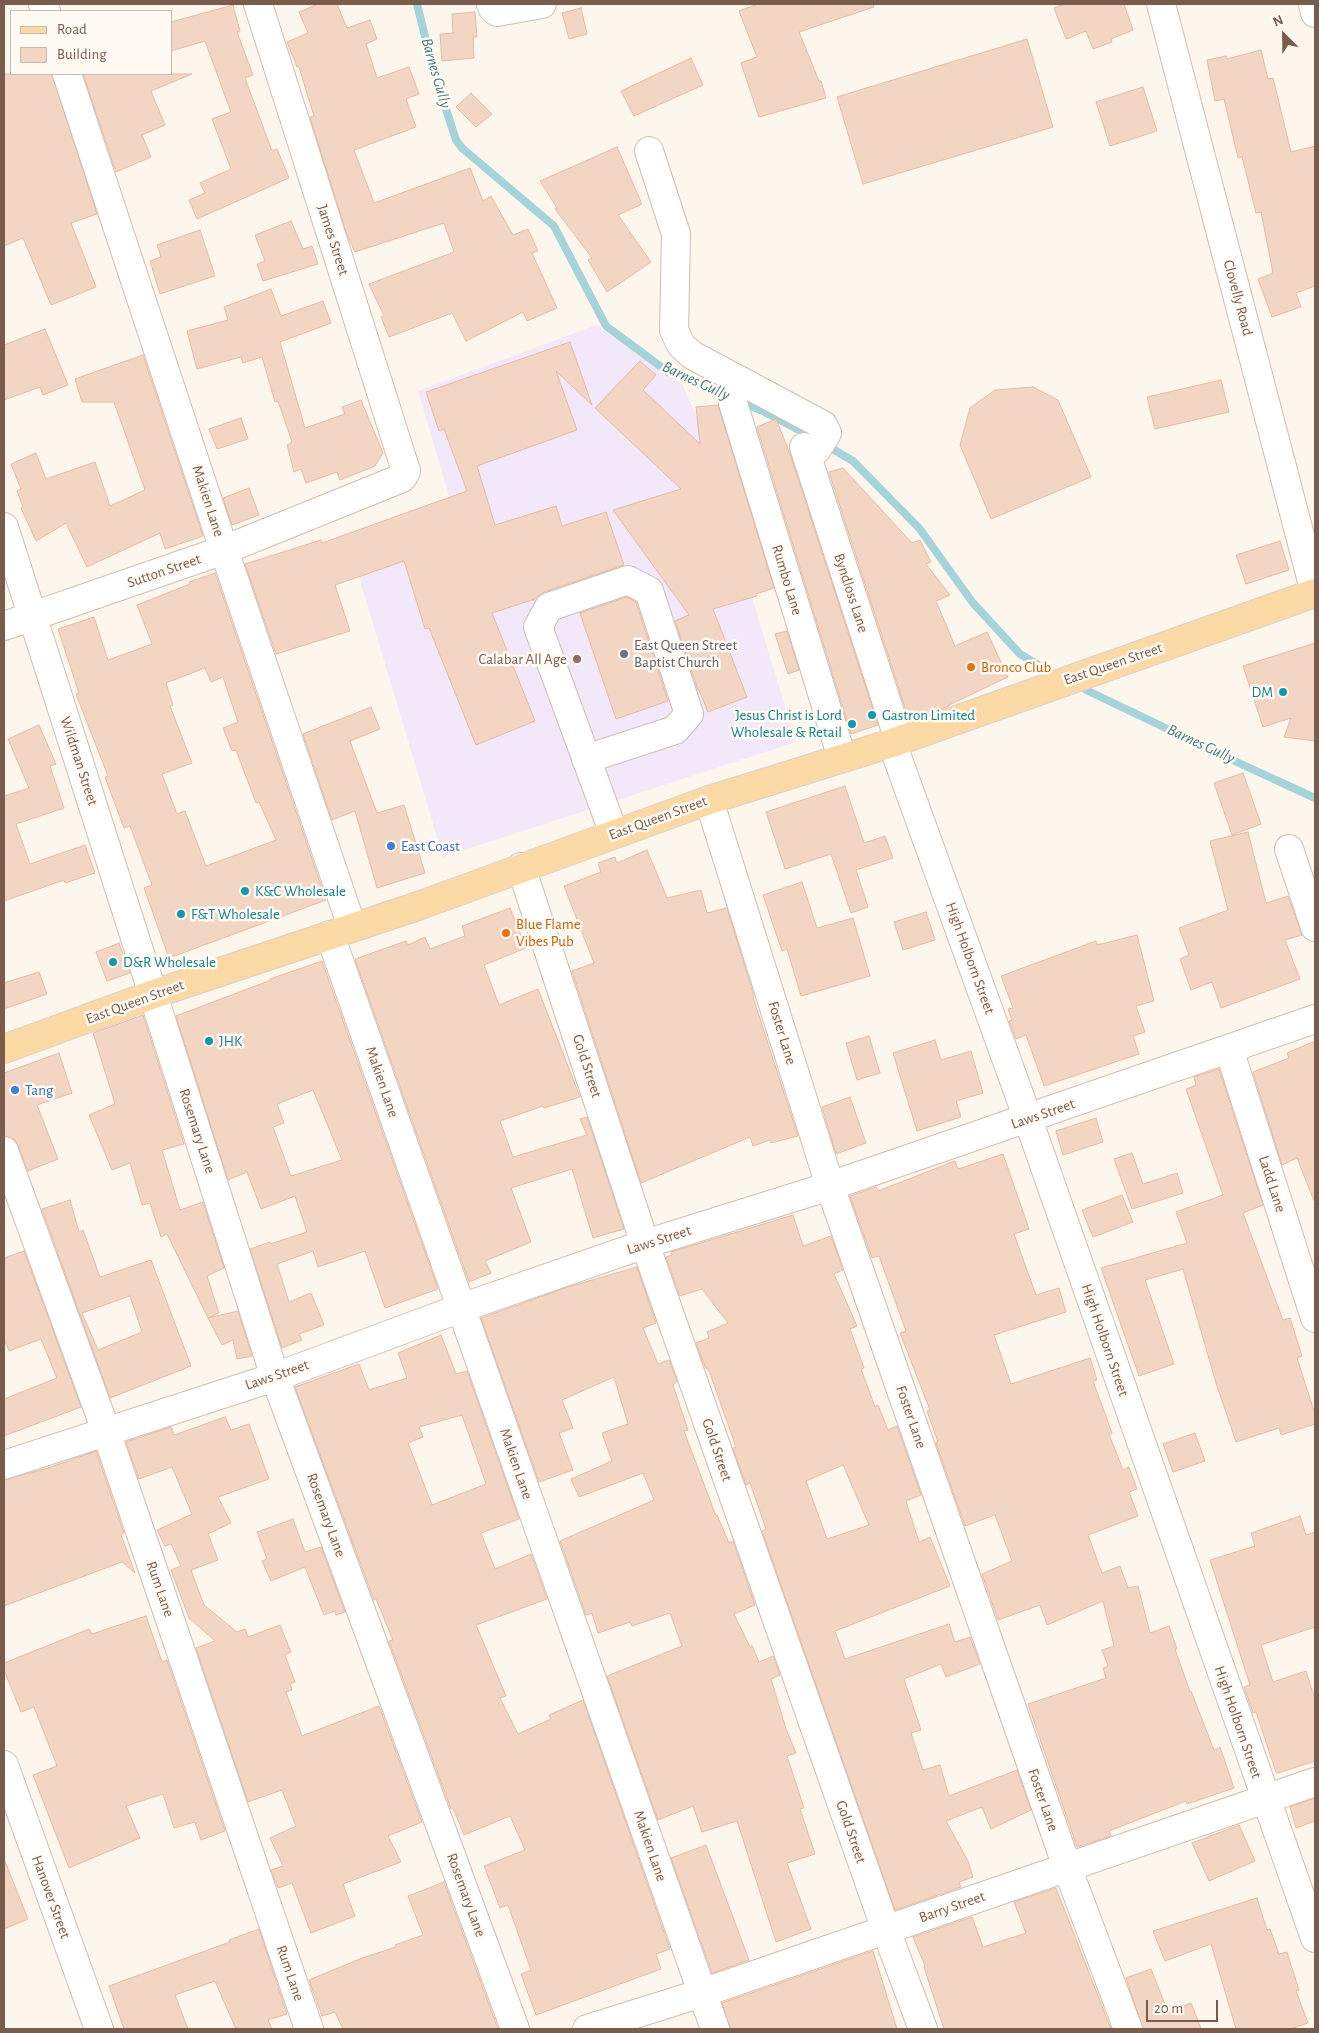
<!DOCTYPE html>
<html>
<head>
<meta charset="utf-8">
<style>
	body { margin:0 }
	#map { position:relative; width:1319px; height:2033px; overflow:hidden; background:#fdf6ec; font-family:"Alegreya Sans",sans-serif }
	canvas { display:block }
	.frame { position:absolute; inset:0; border:5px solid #7a5c4d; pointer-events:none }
	.legend { position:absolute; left:10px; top:10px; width:162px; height:65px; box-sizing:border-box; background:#fffaf3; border:1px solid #cabbb1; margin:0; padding:6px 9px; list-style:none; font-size:15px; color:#7a5c4d }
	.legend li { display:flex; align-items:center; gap:10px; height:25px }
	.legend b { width:25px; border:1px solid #cabbb1 }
	.north { position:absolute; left:1259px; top:10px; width:50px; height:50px; -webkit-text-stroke:4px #fffaf3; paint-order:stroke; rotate:337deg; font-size:14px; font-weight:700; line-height:20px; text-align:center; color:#7a5c4d }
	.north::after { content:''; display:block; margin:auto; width:18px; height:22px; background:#7a5c4d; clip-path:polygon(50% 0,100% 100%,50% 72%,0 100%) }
	.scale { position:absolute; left:1146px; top:2000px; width:72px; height:22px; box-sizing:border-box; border:2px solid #7a5c4d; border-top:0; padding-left:6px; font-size:15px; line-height:18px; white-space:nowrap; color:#7a5c4d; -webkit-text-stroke:4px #fffaf3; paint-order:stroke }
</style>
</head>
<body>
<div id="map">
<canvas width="1319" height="2033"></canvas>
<div class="frame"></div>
<ul class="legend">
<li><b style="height:6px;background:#fbd9a5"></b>Road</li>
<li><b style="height:14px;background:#f3d5c3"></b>Building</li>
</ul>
<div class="north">N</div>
<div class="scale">20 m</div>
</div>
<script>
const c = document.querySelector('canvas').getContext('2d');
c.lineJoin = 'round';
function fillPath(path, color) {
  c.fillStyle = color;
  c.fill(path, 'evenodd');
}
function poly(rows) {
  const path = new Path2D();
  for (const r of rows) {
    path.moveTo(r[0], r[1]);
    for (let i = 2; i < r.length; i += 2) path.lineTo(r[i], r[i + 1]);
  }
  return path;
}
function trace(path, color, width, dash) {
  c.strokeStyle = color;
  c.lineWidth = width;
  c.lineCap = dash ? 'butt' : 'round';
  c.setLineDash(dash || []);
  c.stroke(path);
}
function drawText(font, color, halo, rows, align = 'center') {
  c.font = font + ' "Alegreya Sans",sans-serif';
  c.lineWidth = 5;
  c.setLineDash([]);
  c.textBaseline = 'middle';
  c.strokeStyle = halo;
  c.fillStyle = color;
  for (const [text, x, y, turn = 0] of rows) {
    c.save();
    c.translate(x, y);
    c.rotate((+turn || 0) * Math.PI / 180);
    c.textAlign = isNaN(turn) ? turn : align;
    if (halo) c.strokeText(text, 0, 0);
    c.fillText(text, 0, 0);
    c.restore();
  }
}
const education = poly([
	[596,325,665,374,682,384,698,420,796,742,443,857,359,577,344,535,444,501,449,496,418,391]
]);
const stream = poly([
	[417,4,433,69,456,140,462,148,554,226,606,326,668,372,763,411,814,438],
	[824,444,853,461,919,528,973,603,1020,654,1045,669],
	[1086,690,1241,764,1315,798]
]);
const building = poly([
	[318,4,337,4,347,28,370,20,377,39,366,44,377,78,409,67,419,94,406,99,416,127,354,150,374,203,470,168,483,201,491,196,513,235,528,229,538,251,532,253,557,308,527,321,523,312,466,341,452,313,389,337,381,317,384,316,369,284,454,252,444,223,355,252,346,232,310,117,314,116,299,67,297,67,287,42,308,33,299,12,318,4],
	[758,4,873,4,874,7,799,32,819,81,821,81,826,98,759,117,741,63,757,57,739,11,758,4],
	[1065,4,1124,4,1133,30,1111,39,1112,42,1093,49,1086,31,1066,39,1054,8,1065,4],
	[233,5,240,31,237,32,253,75,245,78,272,151,277,149,289,178,197,219,189,200,205,193,200,183,231,169,212,119,231,112,205,41,171,51,171,22,233,5],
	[581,8,587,34,569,39,562,13,581,8],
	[475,12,477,37,473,37,474,58,442,61,440,34,453,33,452,14,475,12],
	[1027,39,1053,127,863,184,837,97,1027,39],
	[1261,50,1268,79,1273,78,1291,152,1315,146,1315,286,1296,293,1301,307,1272,317,1258,279,1273,273,1261,212,1256,213,1242,157,1238,158,1224,99,1215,101,1207,60,1226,56,1227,59,1261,50],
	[691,58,703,85,634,116,621,91,691,58],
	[4,74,52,74,97,214,71,223,96,287,51,305,23,238,4,246,4,74],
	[83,74,192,74,151,91,165,125,142,135,151,157,116,172,83,74],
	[1143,87,1157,131,1110,146,1096,102,1143,87],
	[471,93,492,114,476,127,456,107,471,93],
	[617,147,642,204,618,215,651,262,607,292,588,260,592,258,555,209,557,208,540,181,617,147],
	[291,221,303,249,312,246,318,264,263,281,257,264,265,261,255,235,291,221],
	[200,230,215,276,160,294,150,261,161,257,157,245,200,230],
	[271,289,281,316,323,301,331,323,280,342,305,428,345,414,342,407,361,400,383,453,375,466,340,480,337,472,306,483,301,469,294,472,287,445,292,442,278,401,275,402,262,357,243,363,241,357,197,369,187,331,228,320,224,307,271,289],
	[45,329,68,385,43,395,40,387,4,400,4,345,45,329],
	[570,342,592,405,556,371,577,430,477,466,495,525,556,506,562,526,606,512,624,565,544,592,535,599,492,613,535,721,476,745,429,628,425,629,404,561,335,585,350,631,276,654,245,564,321,540,322,543,467,491,444,429,439,431,426,392,570,342],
	[143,355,203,536,165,549,160,533,87,567,66,523,36,541,21,508,23,507,17,491,21,489,11,464,36,453,46,479,95,462,110,506,145,490,114,402,82,402,75,379,143,355],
	[640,361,656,375,643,390,700,444,696,407,718,405,774,588,756,594,757,596,713,609,747,697,708,712,699,690,698,690,675,621,689,615,613,510,681,489,595,408,640,361],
	[1221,380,1229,412,1155,429,1147,397,1221,380],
	[1033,387,1058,400,1091,477,991,519,960,445,970,408,995,390,1033,387],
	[241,418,248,439,217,449,209,429,241,418],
	[776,419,789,451,878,725,851,734,757,427,776,419],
	[843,468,912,543,920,540,931,562,926,564,950,595,936,601,955,646,987,632,1008,677,949,705,949,706,909,720,829,472,843,468],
	[249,488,259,515,232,525,223,498,249,488],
	[1280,541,1289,570,1246,584,1236,555,1280,541],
	[215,573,326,900,169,958,144,888,152,885,130,826,124,828,115,804,105,777,108,776,76,694,79,693,58,629,94,617,108,660,152,644,137,605,190,584,189,582,215,573],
	[205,668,211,682,223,677,238,722,223,728,232,751,236,750,256,803,259,802,276,840,206,866,185,811,177,814,162,774,192,763,170,706,173,705,166,683,205,668],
	[627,597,636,602,668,701,616,719,580,613,627,597],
	[787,631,799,670,788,674,775,634,787,631],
	[1315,643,1315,741,1284,737,1291,718,1263,727,1243,666,1315,643],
	[371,707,380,729,350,741,377,813,404,805,425,873,377,888,355,811,332,820,303,734,371,707],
	[39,725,56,764,50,766,64,808,16,824,30,864,85,845,95,873,65,883,64,880,4,901,4,796,29,788,8,739,39,725],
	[1243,773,1261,824,1232,835,1214,783,1243,773],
	[845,786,864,843,885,836,893,858,856,870,868,907,851,913,831,854,785,869,766,812,845,786],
	[1248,832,1266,903,1288,896,1302,935,1285,940,1300,979,1221,1008,1212,982,1191,990,1180,959,1189,955,1179,928,1228,910,1210,841,1248,832],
	[647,850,667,898,701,890,707,913,727,908,754,996,753,997,798,1136,771,1143,770,1140,753,1146,750,1137,641,1183,572,971,594,963,564,886,601,872,598,863,615,857,617,863,647,850],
	[802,882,817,928,853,918,870,976,801,996,787,949,782,951,763,895,802,882],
	[510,908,526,948,484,965,499,1005,538,989,580,1097,544,1108,543,1106,500,1121,513,1157,587,1135,580,1119,587,1117,624,1229,593,1238,572,1169,511,1188,531,1242,485,1261,491,1273,469,1282,355,959,406,941,408,945,425,937,430,949,465,936,462,926,510,908],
	[926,912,935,940,903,950,894,922,926,912],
	[1137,935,1154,1001,1136,1006,1145,1032,1133,1036,1139,1054,1044,1086,1026,1035,1016,1039,1009,1021,1012,1020,1008,1009,1013,1008,1001,976,1096,941,1097,945,1137,935],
	[119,943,130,973,107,981,96,952,119,943],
	[322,961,438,1289,385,1308,365,1251,318,1267,313,1251,277,1264,289,1302,311,1293,324,1325,299,1334,302,1340,282,1348,250,1249,270,1242,270,1244,307,1232,295,1196,261,1209,247,1172,228,1180,176,1016,271,980,270,979,322,961],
	[313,1090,342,1160,291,1176,273,1127,284,1123,277,1104,313,1090],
	[39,972,47,994,4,1009,4,983,39,972],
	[143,1015,184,1144,162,1150,180,1210,203,1202,224,1268,207,1276,219,1313,208,1318,167,1234,161,1237,150,1203,142,1205,130,1163,112,1170,89,1115,115,1104,93,1033,143,1015],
	[869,1036,880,1073,857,1080,846,1043,869,1036],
	[935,1040,941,1060,971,1051,983,1093,956,1101,961,1117,917,1131,893,1053,935,1040],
	[1315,1041,1315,1201,1314,1201,1297,1158,1282,1165,1253,1072,1289,1058,1287,1053,1315,1041],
	[59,1053,72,1093,37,1105,58,1159,28,1171,18,1145,14,1139,4,1136,4,1073,59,1053],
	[1219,1069,1263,1205,1243,1213,1283,1320,1290,1318,1302,1356,1297,1358,1315,1414,1315,1424,1281,1435,1279,1428,1236,1442,1216,1383,1183,1269,1145,1280,1174,1364,1139,1376,1101,1268,1187,1243,1176,1212,1223,1195,1186,1089,1196,1085,1194,1077,1219,1069],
	[850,1097,866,1143,836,1154,822,1107,850,1097],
	[1096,1118,1103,1142,1063,1155,1056,1131,1096,1118],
	[1132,1153,1143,1184,1177,1173,1183,1193,1132,1209,1114,1159,1132,1153],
	[1003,1154,1029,1229,1014,1234,1036,1295,1059,1288,1066,1312,994,1335,1011,1384,1090,1358,1097,1380,1093,1381,1112,1433,1109,1434,1123,1470,1129,1467,1137,1489,1129,1492,1138,1516,1088,1535,1102,1573,1120,1566,1128,1588,1138,1586,1150,1633,1169,1626,1177,1649,1175,1649,1190,1692,1191,1691,1214,1750,1220,1747,1234,1788,1187,1804,1186,1801,1109,1831,1111,1836,1077,1847,1028,1704,1106,1678,1103,1668,1108,1666,1102,1650,1114,1646,1103,1601,1047,1625,1040,1605,998,1620,982,1574,1012,1561,995,1515,965,1526,936,1443,938,1442,927,1411,930,1410,900,1333,906,1331,879,1256,872,1258,850,1196,876,1187,878,1191,955,1161,958,1169,1003,1154],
	[1122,1195,1133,1222,1093,1237,1082,1210,1122,1195],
	[70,1200,79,1232,83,1230,100,1277,151,1260,191,1366,110,1398,42,1209,70,1200],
	[130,1296,142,1332,98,1350,82,1313,130,1296],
	[793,1215,803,1246,831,1236,843,1270,834,1274,857,1326,850,1329,864,1368,861,1369,875,1407,878,1405,888,1430,897,1426,921,1495,906,1501,919,1542,930,1537,950,1586,835,1631,845,1659,949,1624,955,1642,970,1637,980,1664,946,1677,941,1664,904,1679,921,1730,911,1733,923,1770,940,1765,949,1796,1017,1770,1031,1810,991,1829,982,1807,946,1821,968,1861,973,1877,959,1882,961,1887,895,1910,762,1531,766,1529,750,1483,746,1485,733,1448,736,1447,708,1368,706,1369,696,1343,709,1338,707,1332,728,1323,702,1289,680,1296,666,1257,672,1255,671,1252,793,1215],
	[843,1465,869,1525,827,1539,806,1481,843,1465],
	[24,1251,81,1407,4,1436,4,1399,57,1378,41,1339,9,1351,4,1339,4,1258,24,1251],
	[637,1267,656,1323,643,1328,658,1364,669,1360,677,1381,673,1385,688,1430,684,1431,716,1516,717,1515,729,1543,733,1541,755,1605,734,1614,750,1647,752,1646,759,1662,773,1656,780,1675,771,1679,786,1729,796,1753,787,1756,804,1808,800,1809,815,1854,787,1863,811,1929,776,1942,737,1821,702,1832,693,1806,658,1820,607,1676,682,1646,670,1613,632,1626,630,1622,598,1633,592,1613,586,1615,560,1541,654,1500,643,1473,579,1497,571,1479,612,1461,602,1433,628,1424,614,1377,562,1400,573,1428,559,1433,573,1470,539,1482,481,1318,568,1287,637,1267],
	[238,1311,252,1356,237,1359,233,1340,222,1345,208,1318,238,1311],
	[441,1335,456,1374,467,1371,519,1519,481,1533,495,1569,531,1554,547,1599,476,1625,506,1696,500,1698,518,1734,551,1719,549,1715,583,1700,670,1949,656,1954,661,1969,536,2015,521,1974,531,1970,508,1905,500,1908,484,1866,525,1850,510,1816,464,1835,453,1808,451,1809,389,1641,393,1640,376,1599,374,1600,295,1387,359,1364,369,1390,407,1378,398,1353,441,1335],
	[462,1415,486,1484,432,1505,408,1443,423,1437,419,1427,462,1415],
	[225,1417,231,1430,249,1424,269,1479,218,1497,231,1523,208,1534,218,1560,191,1570,204,1605,237,1632,245,1629,248,1637,280,1625,291,1652,285,1655,295,1682,290,1684,292,1690,286,1692,302,1736,379,1706,422,1822,388,1836,401,1862,343,1884,355,1916,311,1933,292,1883,278,1888,271,1870,283,1866,270,1838,296,1826,282,1790,248,1802,196,1648,215,1641,189,1618,171,1570,181,1566,171,1544,165,1546,157,1530,192,1514,172,1467,139,1479,126,1442,171,1427,174,1435,225,1417],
	[1195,1433,1205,1461,1173,1472,1163,1444,1195,1433],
	[96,1451,124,1533,121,1535,135,1573,122,1562,4,1606,4,1480,48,1468,96,1451],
	[1300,1516,1306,1535,1315,1532,1315,1627,1261,1645,1273,1682,1306,1671,1315,1699,1315,1761,1278,1773,1276,1772,1256,1712,1253,1713,1244,1687,1250,1685,1210,1560,1255,1546,1251,1533,1300,1516],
	[293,1519,305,1552,321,1547,345,1612,336,1615,335,1611,324,1615,305,1567,271,1581,262,1561,267,1559,257,1532,293,1519],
	[146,1616,162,1662,167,1660,225,1831,201,1840,195,1822,174,1828,163,1794,126,1806,140,1838,69,1868,33,1775,57,1766,34,1707,21,1712,4,1670,4,1663,89,1629,92,1634,146,1616],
	[1315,1798,1315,1821,1296,1828,1290,1807,1315,1798],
	[1239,1825,1255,1861,1209,1881,1192,1843,1239,1825],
	[706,1845,749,1960,712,1973,671,1858,706,1845],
	[4,1861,5,1861,28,1919,4,1929,4,1861],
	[444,1882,498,2029,343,2029,335,2012,322,2016,309,1980,362,1958,396,1947,395,1945,423,1935,408,1896,444,1882],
	[1056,1888,1111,2029,944,2029,924,1967,925,1966,913,1937,972,1917,983,1947,1026,1933,1014,1902,1056,1888],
	[1257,1898,1267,1930,1270,1929,1279,1954,1287,1952,1299,1990,1296,1991,1308,2023,1290,2029,1236,2029,1211,1944,1165,1961,1153,1931,1257,1898],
	[259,1929,287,2014,268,2020,272,2029,236,2029,215,1981,175,1995,188,2029,124,2029,109,1986,230,1942,229,1940,259,1929],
	[873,1951,897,2029,730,2029,722,2003,873,1951],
	[1151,1969,1168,2012,1191,2003,1201,2029,1143,2029,1126,1978,1151,1969]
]);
const minor = poly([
	[43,4,46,11],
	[491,4,493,9,497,12,542,4],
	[1161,4,1315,593],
	[1313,4,1315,13],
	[67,74,224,550,352,927],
	[649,151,676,234,674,330,681,345,692,355,823,425,827,433,817,449,807,457],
	[733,403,842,758],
	[804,447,899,740],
	[4,527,275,1377,515,2029],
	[4,626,224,550,402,478,404,475,406,471,258,4],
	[892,743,1028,1119,1315,1938],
	[586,759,675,730,689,714,649,591,628,580,549,607,538,627,614,834],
	[709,800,830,1186,1067,1867,1128,2029],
	[1289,849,1315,927],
	[521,867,645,1244,886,1930,923,2029],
	[330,935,715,2029],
	[1229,1049,1315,1318],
	[4,1151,106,1431,309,2029],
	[4,1465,275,1377,461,1308,645,1244,830,1186,1315,1019],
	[4,1765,99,2029],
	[587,2029,702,1993,1315,1782]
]);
const major = poly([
	[4,1049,154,994,418,906,709,800,892,743,1315,593]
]);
const markers = [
	[624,654,5,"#6b7280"],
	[577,659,5,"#8d6e63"],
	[971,667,5,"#e8710a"],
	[1283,692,5,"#0f9aa8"],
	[872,715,5,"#0f9aa8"],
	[852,724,5,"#0f9aa8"],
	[391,846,5,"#3f7fe0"],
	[245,891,5,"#0f9aa8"],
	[181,914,5,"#0f9aa8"],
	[506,933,5,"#e8710a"],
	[113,962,5,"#0f9aa8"],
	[209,1041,5,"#0f9aa8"],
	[15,1090,5,"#3f7fe0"]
];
const streetNames = [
	["James Street",333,240,72],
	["Clovelly Road",1238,298,75],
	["Makien Lane",208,501,72],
	["Sutton Street",164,571,-19],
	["Rumbo Lane",787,580,73],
	["Byndloss Lane",851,593,72],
	["East Queen Street",1113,664,-19],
	["Wildman Street",79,761,72],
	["East Queen Street",658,818,-20],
	["High Holborn Street",970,958,70],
	["East Queen Street",135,1002,-20],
	["Foster Lane",782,1033,73],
	["Gold Street",587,1066,72],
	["Makien Lane",382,1082,71],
	["Laws Street",1043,1114,-19],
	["Rosemary Lane",197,1131,72],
	["Ladd Lane",1272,1184,72],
	["Laws Street",659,1240,-18],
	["High Holborn Street",1105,1340,71],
	["Laws Street",277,1375,-19],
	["Foster Lane",911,1417,71],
	["Gold Street",717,1450,71],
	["Makien Lane",516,1464,71],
	["Rosemary Lane",326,1515,70],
	["Rum Lane",160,1589,71],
	["High Holborn Street",1238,1722,71],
	["Foster Lane",1043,1800,71],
	["Gold Street",851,1832,71],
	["Makien Lane",650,1846,71],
	["Rosemary Lane",466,1895,70],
	["Hanover Street",51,1897,70],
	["Barry Street",952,1907,-19],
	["Rum Lane",290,1973,71]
];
const worshipNames = [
	["East Queen Street",634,645],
	["Baptist Church",634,662]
];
const educationNames = [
	["Calabar All Age",567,659]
];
const foodNames = [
	["Bronco Club",981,667],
	["Blue Flame",516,924],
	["Vibes Pub",516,941]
];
const cultureNames = [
	["DM",1273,692,"right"],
	["Jesus Christ is Lord",842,715,"right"],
	["Wholesale & Retail",842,732,"right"],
	["Gastron Limited",882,715],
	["K&C Wholesale",255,891],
	["F&T Wholesale",191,914],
	["D&R Wholesale",123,962],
	["JHK",219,1041]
];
const shopNames = [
	["East Coast",401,846],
	["Tang",25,1090]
];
const waterNames = [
	["Barnes Gully",436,73,74],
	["Barnes Gully",696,381,25],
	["Barnes Gully",1201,744,25]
];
fillPath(education, '#f3e8fa');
trace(stream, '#a5d3da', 8);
fillPath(building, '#f3d5c3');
trace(building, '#e6bba3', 1);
trace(minor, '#d1beb0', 30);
trace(major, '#dad1cd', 30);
trace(minor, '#fff', 28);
trace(major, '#fbd9a5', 28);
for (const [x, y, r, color] of markers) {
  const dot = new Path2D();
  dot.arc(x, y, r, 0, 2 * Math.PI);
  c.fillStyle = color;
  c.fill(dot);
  trace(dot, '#fffaf3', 2);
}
drawText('15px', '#7a5c4d', '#fffaf3', streetNames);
drawText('15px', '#5b616d', '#fffaf3', worshipNames, 'left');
drawText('15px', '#785e54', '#fffaf3', educationNames, 'right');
drawText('15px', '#c56008', '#fffaf3', foodNames, 'left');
drawText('15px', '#0d838f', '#fffaf3', cultureNames, 'left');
drawText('15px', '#366cbe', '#fffaf3', shopNames, 'left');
drawText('italic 16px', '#437c86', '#fffaf3', waterNames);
</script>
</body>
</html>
